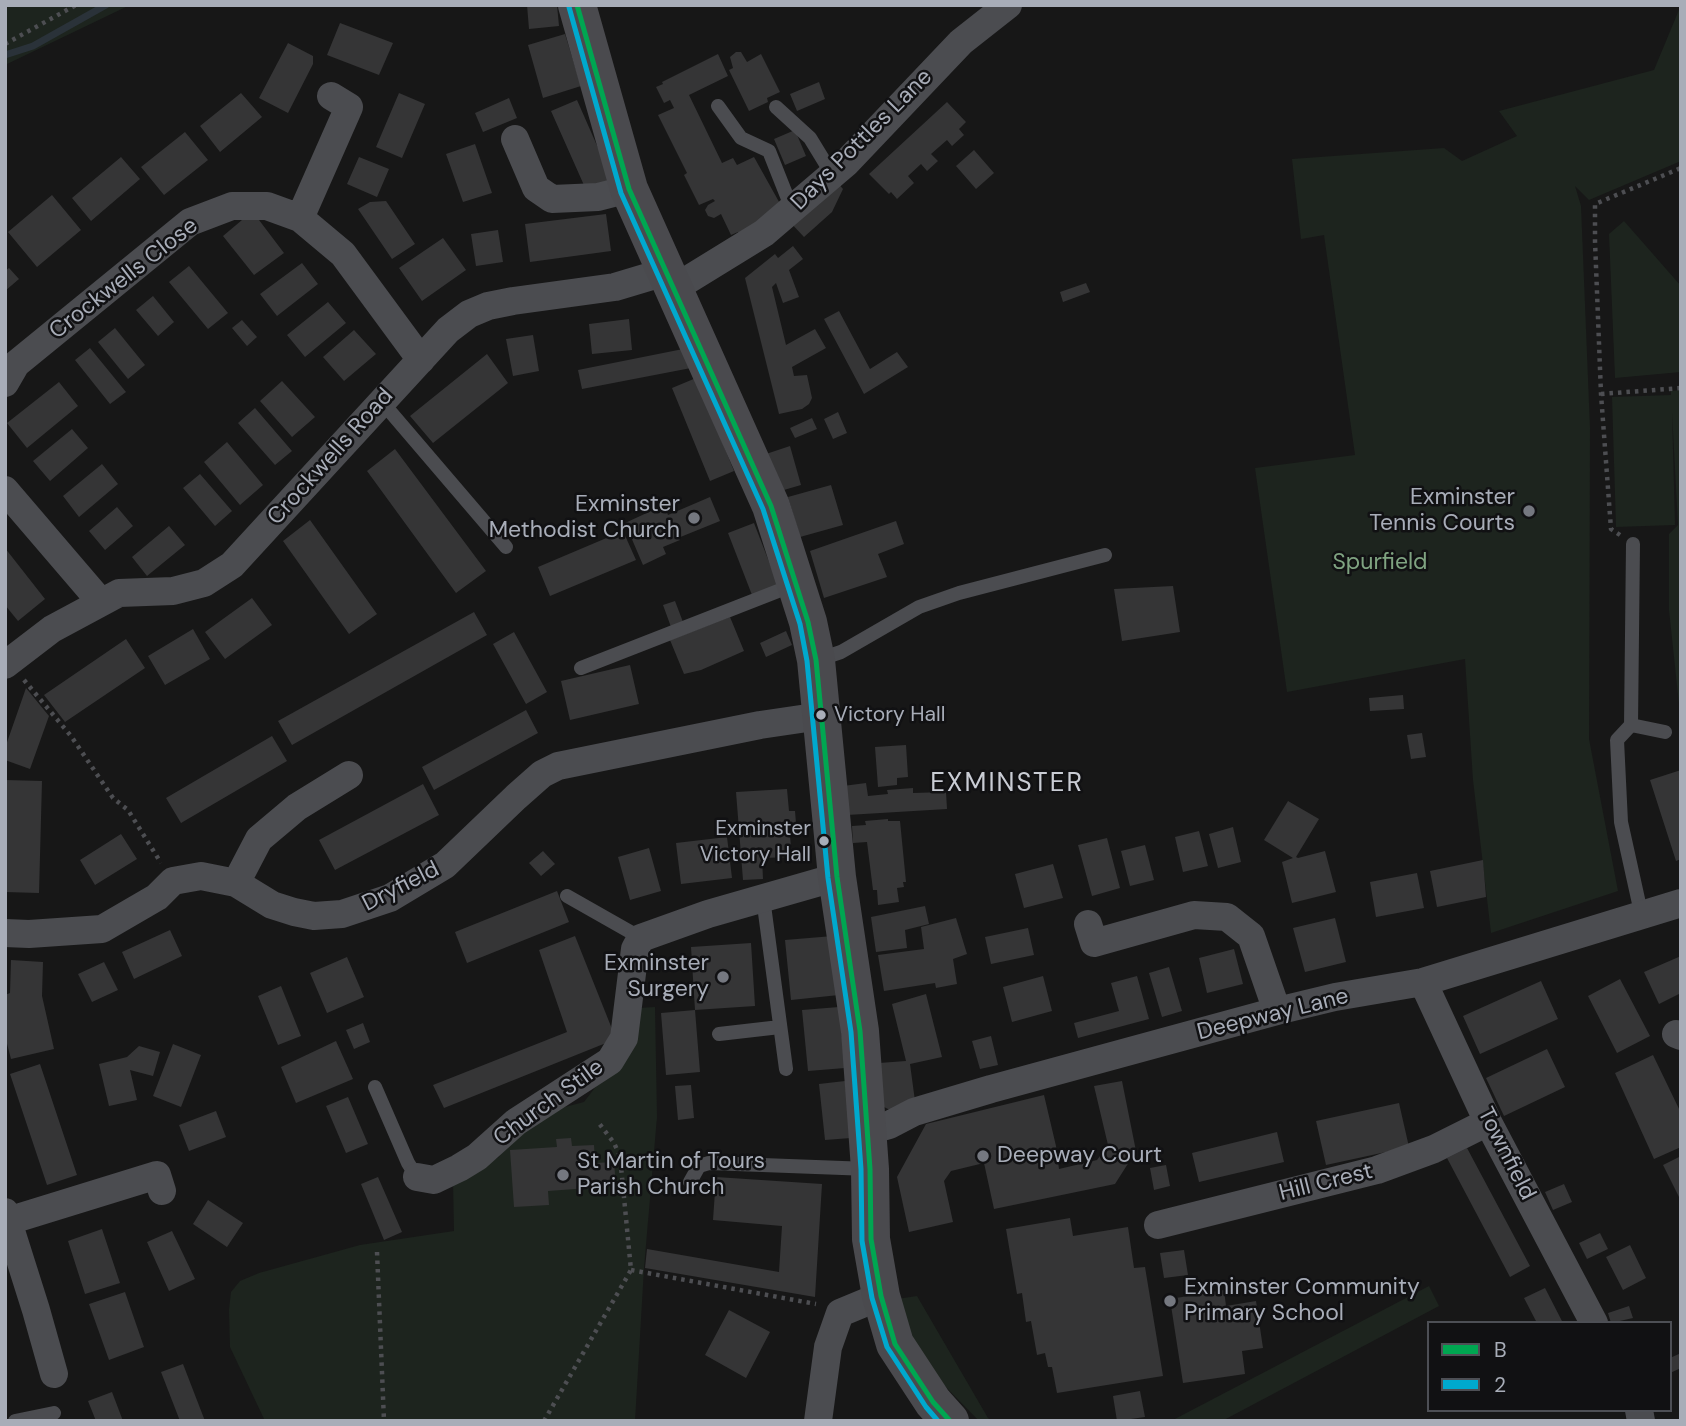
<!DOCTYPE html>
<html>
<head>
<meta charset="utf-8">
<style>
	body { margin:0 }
	#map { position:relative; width:1686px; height:1426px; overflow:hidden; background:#171717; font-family:"DM Sans",sans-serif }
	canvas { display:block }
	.frame { position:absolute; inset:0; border:7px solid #a8adb8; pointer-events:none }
	.legend { position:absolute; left:1427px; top:1321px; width:245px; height:91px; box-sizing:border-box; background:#111113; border:2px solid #4d4f55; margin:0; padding:9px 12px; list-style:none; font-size:21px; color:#a8adb8 }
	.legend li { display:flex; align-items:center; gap:14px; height:35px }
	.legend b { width:35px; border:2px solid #4d4f55 }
</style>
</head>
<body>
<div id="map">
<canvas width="1686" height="1426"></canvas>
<div class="frame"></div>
<ul class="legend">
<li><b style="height:9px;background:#00a651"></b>B</li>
<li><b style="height:9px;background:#00a9ce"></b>2</li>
</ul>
</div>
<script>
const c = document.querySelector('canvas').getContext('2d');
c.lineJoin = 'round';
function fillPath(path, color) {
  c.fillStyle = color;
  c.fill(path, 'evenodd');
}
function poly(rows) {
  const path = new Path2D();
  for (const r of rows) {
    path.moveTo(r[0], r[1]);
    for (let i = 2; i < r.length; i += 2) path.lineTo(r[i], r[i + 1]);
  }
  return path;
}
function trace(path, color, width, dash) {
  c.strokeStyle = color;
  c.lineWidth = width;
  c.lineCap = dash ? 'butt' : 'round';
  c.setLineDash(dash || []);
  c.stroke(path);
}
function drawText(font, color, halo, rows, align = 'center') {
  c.font = font + ' "DM Sans",sans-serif';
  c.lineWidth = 5;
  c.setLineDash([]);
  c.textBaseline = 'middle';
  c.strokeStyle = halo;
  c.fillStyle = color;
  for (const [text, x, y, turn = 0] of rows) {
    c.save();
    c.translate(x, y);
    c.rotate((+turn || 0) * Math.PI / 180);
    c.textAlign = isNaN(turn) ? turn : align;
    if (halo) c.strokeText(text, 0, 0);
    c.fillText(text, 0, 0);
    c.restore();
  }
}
const green = poly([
	[5,5,130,5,5,65],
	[1681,5,1681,161,1589,200,1575,186,1581,206,1590,428,1589,739,1618,891,1491,933,1473,780,1465,659,1287,692,1255,468,1355,455,1324,235,1301,239,1292,159,1444,148,1462,161,1517,136,1499,111,1654,70],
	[1624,221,1681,286,1681,372,1615,378,1609,234],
	[1681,390,1681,723,1669,610,1669,534,1678,525,1672,412,1675,525,1616,527,1612,397,1671,395,1671,391],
	[655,1007,657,1117,644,1268,635,1421,265,1421,230,1347,229,1310,231,1292,240,1281,259,1273,360,1245,454,1231,453,1181,499,1157,502,1149,546,1112,584,1102,597,1085,638,1008],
	[1429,1286,1439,1306,1222,1421,1171,1421],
	[917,1296,988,1418,992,1421,979,1421,909,1349,897,1299]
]);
const stream = poly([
	[5,55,33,46,106,5]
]);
const building = poly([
	[527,5,557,5,559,26,529,29],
	[340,23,393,43,379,75,327,55],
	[565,34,581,86,543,98,528,45],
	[288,43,313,56,313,64,288,113,259,98],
	[736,52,741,52,747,62,761,54,780,92,767,98,768,102,749,111,729,70,733,68,730,57],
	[718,54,728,76,689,95,722,163,733,158,737,165,754,157,783,209,740,235,738,232,731,235,721,214,714,218,708,216,705,210,708,205,715,201,713,199,699,205,684,175,687,173,658,115,674,108,670,100,664,103,656,87,663,84,662,82],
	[819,82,825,99,797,111,790,94],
	[241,93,262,117,220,152,200,126],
	[399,93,425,104,402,158,376,147],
	[509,98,517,118,483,132,475,113],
	[577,100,613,182,587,192,551,111],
	[947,102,966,122,959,129,964,135,952,146,947,140,931,154,938,161,927,171,921,164,908,176,914,183,897,199,891,192,889,194,869,174],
	[795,130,806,156,785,165,774,139],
	[185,132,208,160,164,195,141,167],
	[475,144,492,193,463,202,446,154],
	[974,150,994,173,976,189,956,166],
	[121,157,140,179,91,221,72,198],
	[359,157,389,169,377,197,347,184],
	[835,180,843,189,832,212,804,237,788,220],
	[52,195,81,230,37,267,8,232],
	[386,201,415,244,392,259,358,209,370,202],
	[606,214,611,251,530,262,525,224],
	[242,220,259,220,284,253,254,275,223,236],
	[498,230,503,262,476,266,471,234],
	[443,238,466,270,422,301,399,268],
	[793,246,803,259,789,270,799,297,783,303,776,283,772,287,786,345,815,329,826,348,792,367,794,376,807,375,812,398,809,404,802,409,779,414,745,278,775,254,778,258],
	[302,263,318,284,277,316,260,294],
	[189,266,228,313,208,329,169,282],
	[9,268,19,279,5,291,5,271],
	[1086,283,1090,292,1063,302,1060,292],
	[153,296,174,322,158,336,136,310],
	[328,302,346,323,305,357,287,335],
	[839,311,870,369,897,352,908,367,864,394,824,319],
	[629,319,632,350,592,354,589,324],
	[242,320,257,337,247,346,232,328],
	[115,328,145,365,128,379,98,342],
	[354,330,376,354,344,381,323,357],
	[533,335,539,371,513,376,506,339],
	[90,348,126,392,110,404,75,360],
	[688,348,691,368,582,389,578,370],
	[487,354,508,383,433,443,410,416],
	[696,378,734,471,710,481,672,388],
	[282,381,315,417,292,437,260,401],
	[59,382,78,406,27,448,7,423],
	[255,408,292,451,275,465,238,423],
	[838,412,847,433,833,439,824,419],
	[812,418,817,429,795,438,790,428],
	[72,429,88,448,50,481,33,461],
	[227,442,263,485,240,505,204,462],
	[790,446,801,485,777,492,766,454],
	[395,449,486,571,456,593,367,471],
	[102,464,118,484,79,517,63,496],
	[200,474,232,511,215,526,183,488],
	[831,485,843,525,800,537,788,497],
	[710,497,720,521,678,538,680,540,663,547,666,554,643,565,625,523,664,505,668,515],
	[117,507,133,526,105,550,89,531],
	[310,520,377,614,349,634,283,541],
	[896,521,904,544,878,554,887,577,824,598,810,551],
	[754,523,778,585,752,595,728,533],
	[169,526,185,545,147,576,132,557],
	[623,531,636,560,550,596,538,567],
	[5,548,45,599,18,621,5,605],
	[1173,586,1180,632,1122,641,1114,589],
	[252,598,272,625,225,659,205,632],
	[675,601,683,622,671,627,663,605],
	[474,612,487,635,292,745,278,721],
	[730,617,744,651,701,670,684,674,670,640],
	[193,629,210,659,165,685,148,656],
	[786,631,792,645,766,657,760,643],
	[514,632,547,692,526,704,493,644],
	[126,639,145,668,65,722,44,695],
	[630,665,639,704,570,720,561,681],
	[26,688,49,716,30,769,5,760,5,748],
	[1403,695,1404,709,1370,711,1369,698],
	[526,710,538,733,434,790,422,767],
	[1422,733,1426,757,1411,759,1407,735],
	[272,736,287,761,181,823,166,798],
	[906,745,908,777,897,778,897,785,878,787,875,747],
	[1681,770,1681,859,1676,861,1650,780],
	[5,780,42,781,39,893,5,892],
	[866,783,868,796,888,794,887,790,913,788,913,793,946,792,947,809,847,815,843,786],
	[423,784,439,815,335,870,319,840],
	[787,789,789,811,795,811,797,835,790,836,792,857,762,858,763,879,743,880,736,792],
	[1288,801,1319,819,1296,857,1298,858,1325,851,1336,892,1292,903,1282,862,1293,858,1264,840],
	[888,819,888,821,900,821,906,882,903,882,904,887,897,888,899,902,878,905,877,890,873,890,867,842,853,843,852,826,866,825,865,821],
	[1233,827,1241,862,1218,868,1209,834],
	[1199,831,1208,866,1183,872,1175,837],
	[121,834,137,859,95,885,80,860],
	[727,837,732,878,681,884,676,843],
	[1107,838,1120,888,1092,896,1078,845],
	[1145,845,1154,880,1130,886,1121,851],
	[649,848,661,891,630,900,618,857],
	[543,851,555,864,541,876,529,863],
	[1483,860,1486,897,1437,907,1430,871],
	[1053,864,1063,898,1024,908,1015,874],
	[1417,873,1424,908,1376,917,1370,882],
	[557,891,569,922,467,963,455,932],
	[925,906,929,924,905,930,907,948,876,952,871,917],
	[956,918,967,954,953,959,957,984,936,988,935,983,884,991,878,955,924,949,921,927],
	[1335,918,1346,962,1305,972,1293,928],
	[1028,928,1034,955,991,964,985,937],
	[170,930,182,956,134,979,122,952],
	[575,936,616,1039,444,1108,433,1085,567,1032,539,950],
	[833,936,839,995,791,1000,785,940],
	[751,943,755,1006,695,1010,700,1072,666,1075,661,1013,695,1010,691,947],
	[1234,949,1243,984,1207,993,1199,958],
	[1681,956,1681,993,1659,1004,1644,972],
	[347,957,364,997,327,1013,310,973],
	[11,960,43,962,42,996,54,1049,11,1059,5,1036,5,995,10,993],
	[104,962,118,990,92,1002,78,974],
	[1169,967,1182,1011,1162,1017,1149,973],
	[1043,976,1052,1011,1012,1022,1003,987],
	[1137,976,1149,1019,1078,1038,1074,1023,1119,1011,1111,983],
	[1620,979,1650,1036,1617,1053,1588,996],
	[1541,981,1558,1019,1480,1054,1463,1016],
	[281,986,301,1036,278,1045,258,996],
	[926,994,942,1057,910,1064,915,1101,890,1110,882,1106,879,1063,906,1061,892,1004],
	[839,1007,845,1068,808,1071,802,1010],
	[363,1023,370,1042,354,1049,346,1030],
	[991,1036,998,1065,980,1069,972,1041],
	[336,1041,353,1079,296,1103,281,1067],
	[173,1044,201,1055,181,1107,153,1096],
	[139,1046,160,1052,153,1076,130,1070,137,1100,109,1106,99,1064,127,1057],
	[1547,1049,1565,1087,1504,1116,1486,1078],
	[1653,1055,1681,1113,1681,1147,1654,1159,1615,1073],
	[40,1064,77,1175,47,1185,10,1074],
	[845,1081,851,1138,825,1140,819,1084],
	[1122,1081,1136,1151,1115,1184,994,1209,984,1163,951,1171,944,1181,953,1222,909,1232,897,1177,926,1124,1044,1095,1056,1146,1059,1169,1097,1160,1108,1145,1094,1086],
	[691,1085,694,1118,678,1120,675,1086],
	[348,1097,368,1144,346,1153,326,1106],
	[1399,1103,1409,1147,1326,1165,1316,1121],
	[216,1111,226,1137,189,1151,179,1125],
	[1277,1132,1284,1162,1199,1182,1192,1153],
	[571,1138,572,1146,594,1145,595,1163,614,1162,616,1186,548,1191,549,1205,514,1207,510,1150,557,1147,556,1139],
	[1467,1148,1530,1266,1510,1277,1447,1158],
	[1681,1156,1681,1201,1663,1165],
	[1166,1165,1170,1186,1154,1190,1150,1168],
	[378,1177,402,1232,384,1240,361,1184],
	[716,1177,822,1184,815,1297,645,1268,647,1249,779,1272,782,1226,713,1220],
	[1564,1184,1572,1202,1553,1210,1545,1192],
	[208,1200,243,1223,227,1247,193,1224],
	[1070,1218,1073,1236,1128,1227,1134,1268,1145,1267,1163,1376,1057,1393,1052,1367,1048,1367,1045,1353,1037,1355,1031,1321,1026,1322,1022,1293,1017,1294,1006,1229],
	[102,1229,120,1283,85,1294,68,1241],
	[172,1231,195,1279,169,1291,147,1242],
	[1600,1233,1608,1249,1587,1259,1579,1243],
	[1630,1245,1646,1278,1623,1290,1606,1257],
	[1184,1250,1188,1275,1164,1278,1160,1253],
	[1545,1288,1563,1323,1537,1323,1524,1298],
	[1224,1290,1226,1306,1256,1301,1263,1348,1242,1351,1245,1374,1183,1383,1170,1299],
	[125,1292,144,1347,109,1360,89,1304],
	[1629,1306,1633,1318,1611,1323,1608,1313],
	[729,1310,770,1332,746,1378,705,1355],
	[1681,1353,1681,1368,1670,1373,1670,1358],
	[183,1364,205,1421,180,1421,161,1372],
	[1140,1391,1145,1417,1117,1421,1113,1396],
	[112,1392,123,1421,96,1421,88,1401]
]);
const path = poly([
	[5,44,76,5],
	[1601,394,1681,388],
	[1620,535,1611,529,1601,394,1595,241,1595,204,1681,168],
	[24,680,71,736,113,798,128,810,161,863],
	[377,1252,384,1421],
	[631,1270,816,1304],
	[544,1421,631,1270,620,1156,614,1143,598,1122]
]);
const lane = poly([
	[718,106,741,138,769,151,792,209],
	[776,107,810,138,832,174],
	[382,402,506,547],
	[1633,544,1631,725,1617,740,1621,822,1642,917],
	[817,660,841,652,919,607,959,593,1105,555],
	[581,668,796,584],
	[1631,725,1665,732],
	[567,896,641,938],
	[763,898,786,1069],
	[719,1034,780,1027],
	[375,1087,408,1163,417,1177],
	[690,1182,699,1166,709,1163,869,1169],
	[15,1421,54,1413]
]);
const street = poly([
	[515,139,536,188,552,199,598,197,629,189],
	[300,218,349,107,331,96],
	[673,289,764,233,792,209,846,163,961,42,1008,5],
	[5,383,16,364,190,222,232,206,267,206,300,218,343,254,421,360],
	[5,490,100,601],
	[5,665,52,629,119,593,173,591,204,583,232,565,448,330,469,314,488,306,513,301,615,287,665,272],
	[236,883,259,839,297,807,349,775],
	[1088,924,1094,943,1194,915,1227,917,1251,936,1277,1011],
	[5,933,29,934,102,929,157,897,173,881,201,876,236,883,272,905,294,912,314,916,342,914,390,898,445,865,516,797,542,774,558,766,760,725,821,716],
	[1423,982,1488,1122,1594,1323],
	[1676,1034,1681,1036],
	[868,1131,889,1125,914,1112,991,1089,1277,1011,1335,997,1423,982,1681,903],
	[417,1177,434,1180,459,1168,477,1157,516,1122,610,1061,624,1038,635,949,641,938,708,914,837,877],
	[5,1212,36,1310,54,1374],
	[8,1221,157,1175,162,1191],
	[1158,1225,1377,1170,1434,1149,1488,1122],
	[1639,1410,1641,1421],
	[818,1421,828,1347,840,1313,881,1296]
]);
const secondary = poly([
	[577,5,629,189,771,506,808,622,816,660,837,877,860,1031,870,1169,871,1239,881,1296,895,1344,933,1402,950,1421]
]);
const bus1 = poly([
	[577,5,629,189,771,506,808,622,816,660,837,877,860,1031,870,1169,871,1239,881,1296,895,1344,933,1402,950,1421]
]);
const bus2 = poly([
	[569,7,621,193,763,509,800,624,807,661,828,878,851,1032,861,1169,862,1241,872,1298,887,1347,926,1407,938,1421]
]);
const markers = [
	[1529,511,7,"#757880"],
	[694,518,7,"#757880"],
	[821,715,6,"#a8adb8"],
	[824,841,6,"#a8adb8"],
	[723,977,7,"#757880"],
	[983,1156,7,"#757880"],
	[563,1175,7,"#757880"],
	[1170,1301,7,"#757880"]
];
const busNames = [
	["Victory Hall",834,715],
	["Exminster",811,829,"right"],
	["Victory Hall",811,855,"right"]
];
const streetNames = [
	["Days Pottles Lane",862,140,-45],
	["Crockwells Close",124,279,-38],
	["Crockwells Road",331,457,-48],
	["Dryfield",401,887,-27],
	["Deepway Lane",1273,1015,-14],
	["Church Stile",549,1103,-36],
	["Townfield",1506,1154,63],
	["Hill Crest",1326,1183,-14]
];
const poiNames = [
	["Exminster",1515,498],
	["Tennis Courts",1515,524],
	["Exminster",680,505],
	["Methodist Church",680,531],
	["Exminster",709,964],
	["Surgery",709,990],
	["Deepway Court",997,1156,"left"],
	["St Martin of Tours",577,1162,"left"],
	["Parish Church",577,1188,"left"],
	["Exminster Community",1184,1288,"left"],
	["Primary School",1184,1314,"left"]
];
const parkNames = [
	["Spurfield",1380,563]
];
const quarterNames = [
	["EXMINSTER",1007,784]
];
fillPath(green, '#1d241e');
trace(stream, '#2a3239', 7);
fillPath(building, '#353536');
trace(path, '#4d4e52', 4.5, [3.5, 5]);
trace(lane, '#4b4c50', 14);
trace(street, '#4b4c50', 28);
trace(secondary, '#4a4a4e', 38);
trace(bus1, '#00a651', 5);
trace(bus2, '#00a9ce', 5);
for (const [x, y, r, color] of markers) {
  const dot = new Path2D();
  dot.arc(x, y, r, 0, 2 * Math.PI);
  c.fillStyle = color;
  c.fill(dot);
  trace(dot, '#111113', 2.5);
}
drawText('21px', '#a8adb8', '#111113', busNames, 'left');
drawText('23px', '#a8adb8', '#111113', streetNames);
drawText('23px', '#a8adb8', '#111113', poiNames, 'right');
drawText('23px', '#7fa381', '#111113', parkNames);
c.letterSpacing = '2px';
drawText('26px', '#c9ccd4', '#111113', quarterNames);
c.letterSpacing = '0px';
</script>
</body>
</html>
